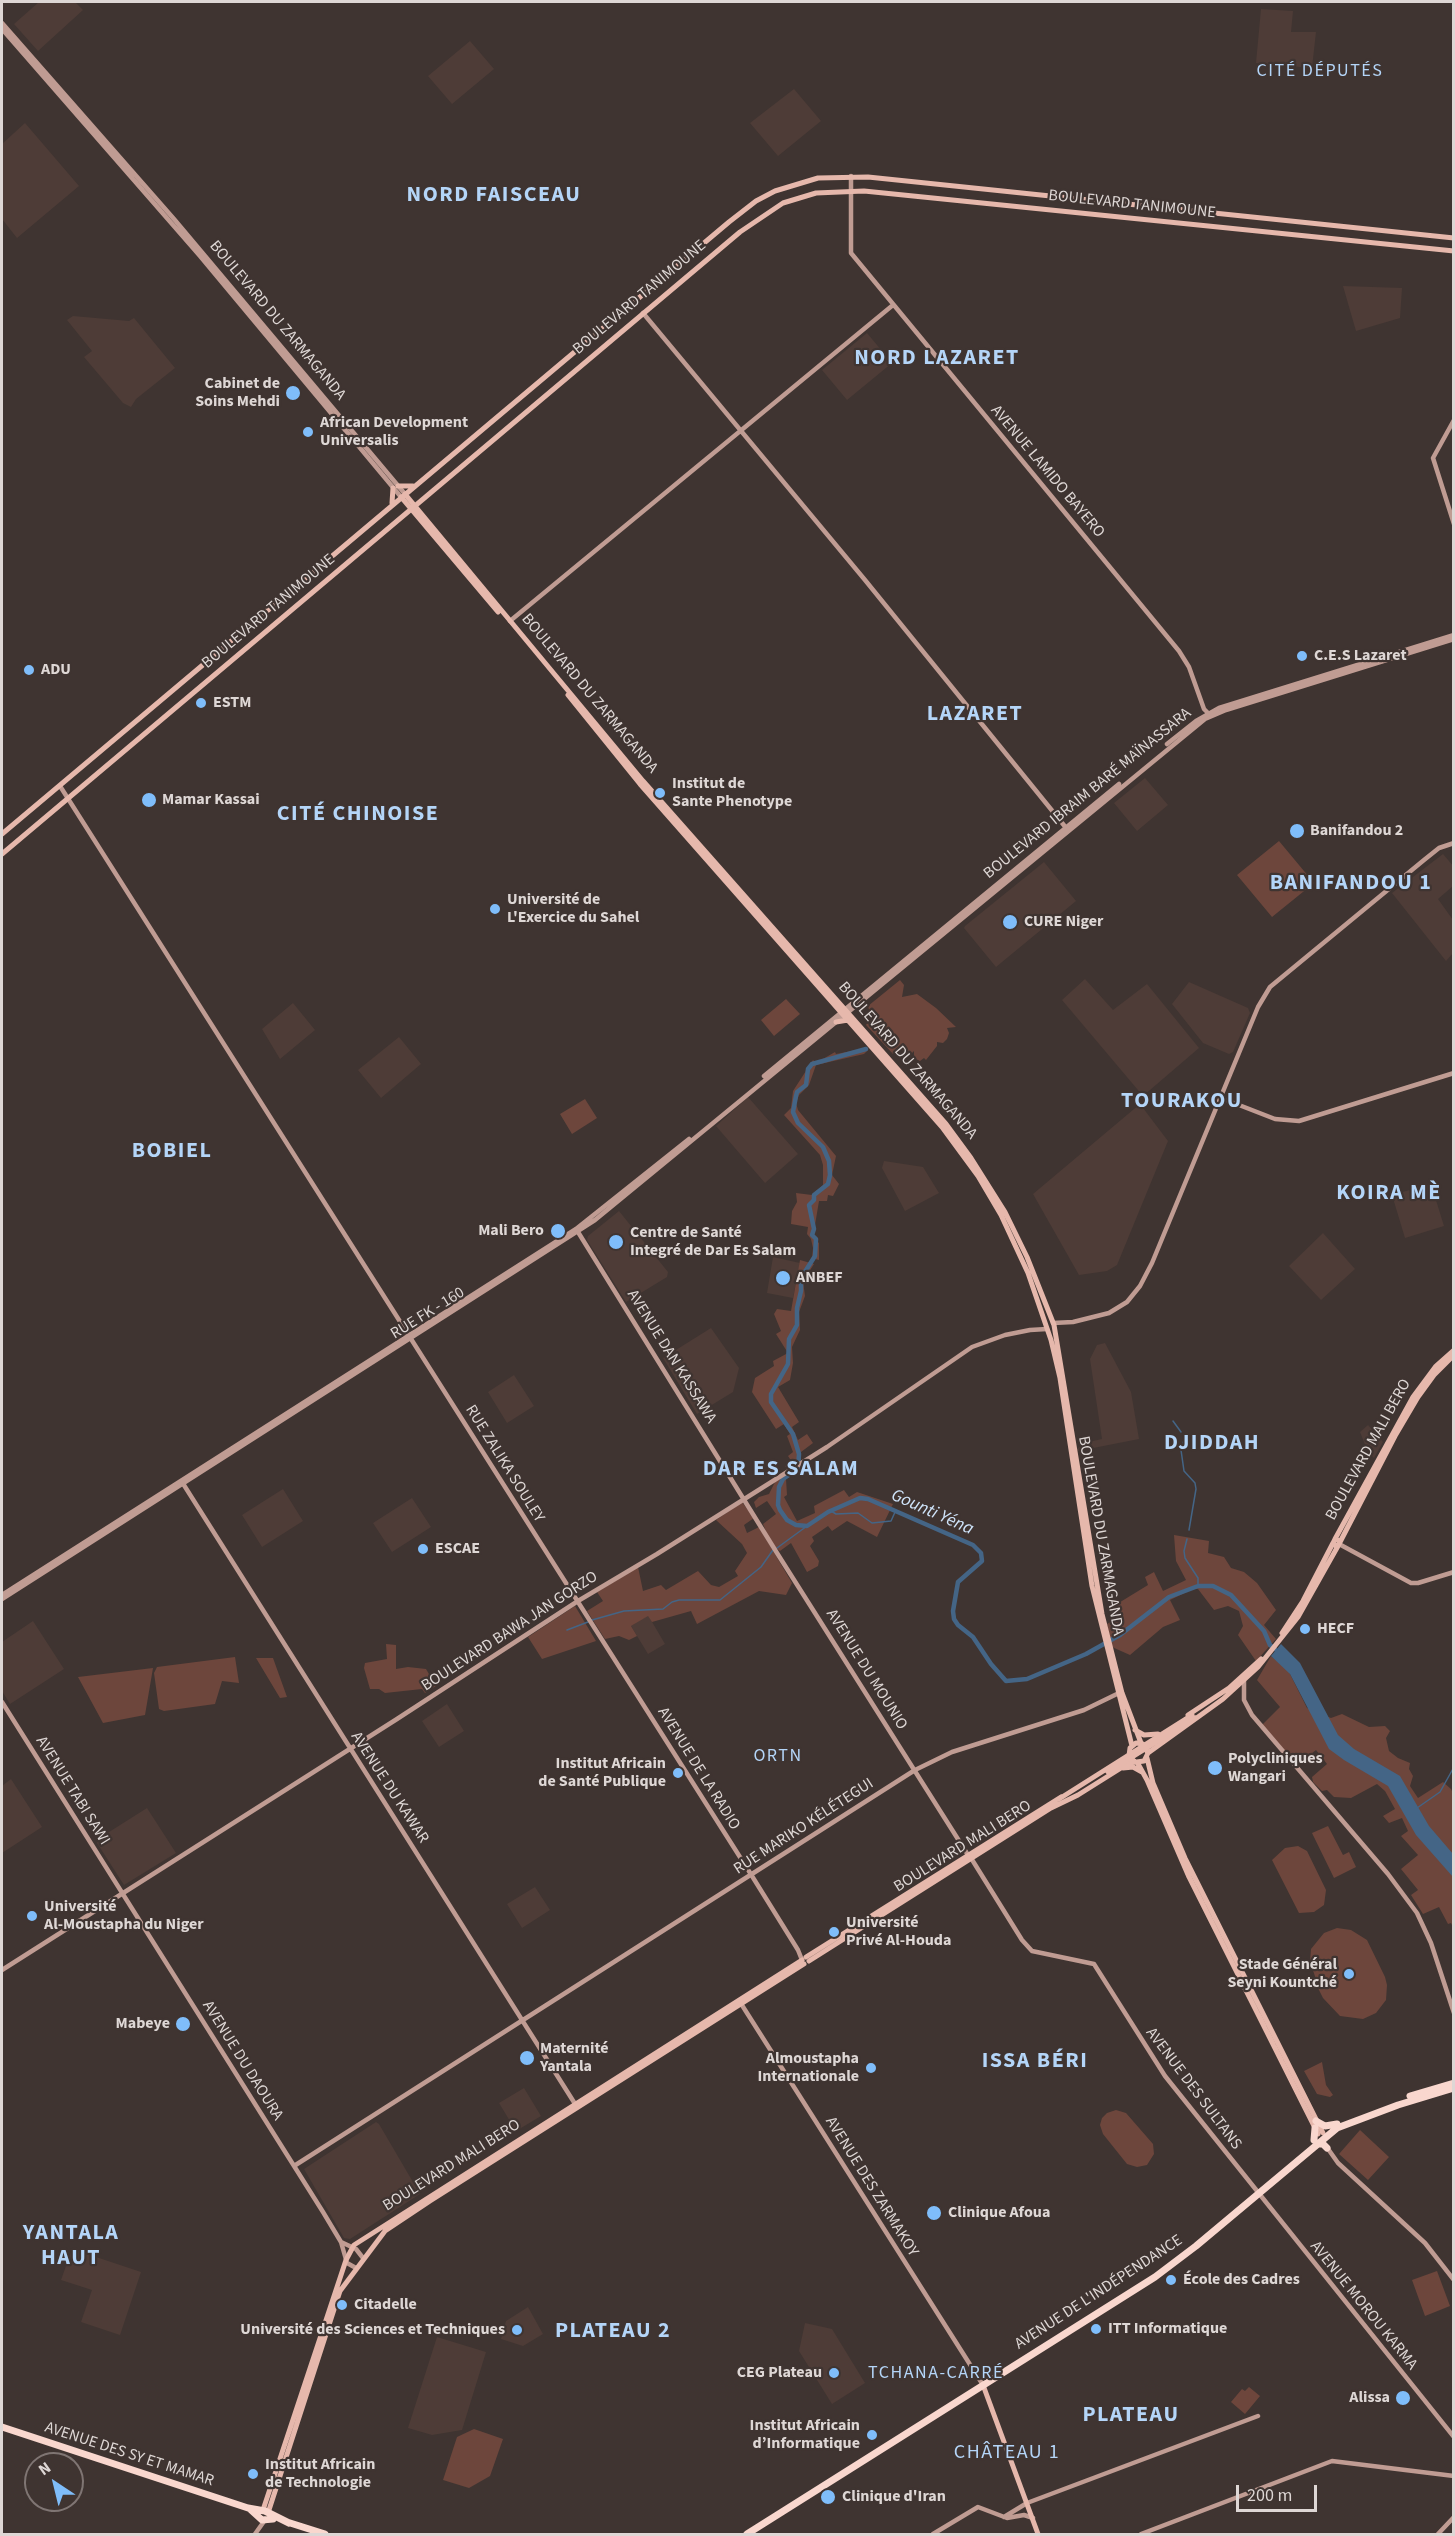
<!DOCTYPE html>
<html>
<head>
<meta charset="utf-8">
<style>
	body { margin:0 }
	#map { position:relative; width:1455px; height:2536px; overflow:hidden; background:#3f3431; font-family:"Source Sans 3",sans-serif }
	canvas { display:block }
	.frame { position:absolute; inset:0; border:3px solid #ded7d5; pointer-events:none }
	.north { position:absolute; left:24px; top:2452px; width:60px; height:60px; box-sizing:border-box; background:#3f3431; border:2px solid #7f7573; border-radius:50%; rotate:325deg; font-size:16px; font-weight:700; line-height:24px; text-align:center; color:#ded7d5 }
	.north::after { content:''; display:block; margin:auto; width:21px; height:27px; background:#7fbdfa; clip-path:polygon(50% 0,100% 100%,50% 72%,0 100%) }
	.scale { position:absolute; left:1236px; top:2485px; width:81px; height:27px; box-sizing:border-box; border:3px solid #ded7d5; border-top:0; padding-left:8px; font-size:18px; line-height:21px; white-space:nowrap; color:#ded7d5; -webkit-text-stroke:4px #3f3431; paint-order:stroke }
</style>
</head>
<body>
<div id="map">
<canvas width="1455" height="2536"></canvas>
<div class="frame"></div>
<div class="north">N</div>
<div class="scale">200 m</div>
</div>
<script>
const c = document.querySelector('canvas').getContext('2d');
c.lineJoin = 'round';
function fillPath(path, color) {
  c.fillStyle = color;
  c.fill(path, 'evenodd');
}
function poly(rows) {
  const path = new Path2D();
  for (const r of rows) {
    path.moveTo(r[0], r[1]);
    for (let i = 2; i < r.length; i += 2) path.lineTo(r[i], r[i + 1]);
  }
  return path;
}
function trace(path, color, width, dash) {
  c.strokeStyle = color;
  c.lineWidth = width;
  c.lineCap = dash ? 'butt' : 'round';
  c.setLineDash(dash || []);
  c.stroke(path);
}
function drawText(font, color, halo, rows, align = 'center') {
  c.font = font + ' "Source Sans 3",sans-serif';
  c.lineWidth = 4.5;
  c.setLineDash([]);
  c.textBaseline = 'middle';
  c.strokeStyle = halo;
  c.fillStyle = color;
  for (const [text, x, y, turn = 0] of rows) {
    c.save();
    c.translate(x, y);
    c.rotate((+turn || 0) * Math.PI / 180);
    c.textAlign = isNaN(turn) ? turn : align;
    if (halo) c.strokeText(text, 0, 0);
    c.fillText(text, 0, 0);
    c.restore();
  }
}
const built = poly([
	[39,2,75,2,83,10,38,51,14,24],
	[1261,9,1293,11,1291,32,1316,32,1312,68,1256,63],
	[470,41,494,69,452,104,428,76],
	[794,89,821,121,778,156,750,123],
	[25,123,79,186,17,238,2,219,2,144],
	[1343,286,1402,288,1400,318,1356,331],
	[73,316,129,321,134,318,175,368,136,399,131,407,123,403,84,357,92,351,67,320],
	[867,333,892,363,847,400,822,370],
	[1145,778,1168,805,1137,831,1114,803],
	[1443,854,1454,867,1453,886,1438,899,1453,920,1453,953,1446,961,1392,893],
	[1044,862,1076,901,996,967,964,928,965,926],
	[1085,979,1113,1010,1147,984,1199,1048,1143,1096,1062,1000],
	[1189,982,1248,1008,1250,1013,1233,1052,1229,1054,1203,1043,1172,1004],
	[293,1003,315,1030,280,1059,262,1029],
	[399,1037,421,1064,381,1098,358,1070],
	[748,1097,798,1154,765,1183,716,1126],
	[1140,1104,1168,1141,1117,1265,1107,1271,1079,1275,1033,1194],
	[884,1161,923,1167,939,1193,905,1211,882,1168],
	[1431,1184,1444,1226,1405,1238,1392,1195],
	[619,1211,668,1272,667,1277,626,1302,587,1240,588,1236],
	[1323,1233,1355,1269,1321,1300,1289,1266],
	[773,1257,800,1263,793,1298,767,1293],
	[711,1328,739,1368,733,1392,697,1414,663,1358],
	[1105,1343,1131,1392,1139,1439,1078,1451,1077,1449,1084,1443,1102,1439,1090,1359,1097,1345],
	[514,1375,534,1406,507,1423,488,1392],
	[1368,1425,1383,1442,1374,1458,1368,1452,1360,1432],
	[283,1489,303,1521,262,1547,242,1515],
	[412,1498,431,1527,392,1552,373,1523],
	[648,1615,665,1644,648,1654,631,1626],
	[33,1621,64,1669,10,1704,2,1691,2,1642],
	[447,1704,464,1731,439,1747,422,1721],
	[11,1779,42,1827,2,1853,2,1786],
	[147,1808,176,1853,124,1885,97,1843,98,1839],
	[535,1887,550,1910,522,1928,507,1904],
	[524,2088,541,2116,516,2131,499,2103],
	[376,2122,379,2124,420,2194,350,2239,344,2238,304,2169],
	[72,2249,141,2272,120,2335,81,2322,92,2290,61,2280],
	[528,2307,543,2334,523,2346,501,2339,506,2321],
	[805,2323,832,2329,865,2383,832,2404,799,2351],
	[437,2337,486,2352,462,2430,432,2435,408,2428]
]);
const green = poly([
	[1279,841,1314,883,1272,917,1237,875],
	[900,980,904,985,902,997,917,994,936,1008,956,1027,947,1028,949,1033,947,1039,943,1043,937,1042,937,1046,926,1060,924,1058,920,1061,914,1058,914,1051,911,1054,901,1050,893,1054,866,1025,871,1017,868,1006],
	[786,999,800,1014,774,1036,761,1020],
	[862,1049,868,1050,864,1054,816,1065,809,1085,799,1095,796,1103,798,1110,836,1156,832,1175,839,1184,833,1196,828,1195,827,1201,819,1201,813,1237,819,1243,819,1260,812,1258,813,1248,811,1239,807,1234,808,1227,791,1224,792,1211,797,1202,796,1193,812,1195,823,1185,823,1165,820,1155,784,1115,791,1108,793,1091,813,1060,816,1063,835,1052,836,1054],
	[585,1099,597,1118,572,1134,560,1114],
	[800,1260,814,1264,803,1281,805,1296,799,1312,800,1330,792,1347,793,1363,790,1380,778,1387,799,1422,792,1427,798,1440,807,1434,813,1443,801,1452,801,1460,787,1469,785,1466,792,1462,788,1456,793,1452,787,1436,790,1434,784,1424,776,1429,752,1392,755,1378,774,1366,773,1361,788,1353,776,1334,781,1331,774,1314,777,1309,791,1311],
	[799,1467,786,1479,787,1495,784,1497,797,1521,815,1513,814,1506,844,1490,849,1497,857,1492,893,1504,877,1537,847,1521,832,1531,828,1526,812,1537,814,1541,810,1546,819,1561,818,1566,807,1572,791,1543,780,1551,771,1544,763,1524,776,1514,767,1501,756,1508,754,1502,759,1497,769,1494,775,1482],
	[742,1502,754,1518,744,1525,747,1533,759,1527,792,1583,786,1595,759,1591,697,1624,691,1611,652,1622,648,1616,631,1626,637,1636,629,1640,619,1636,605,1639,587,1611,603,1601,597,1592,638,1567,643,1591,661,1585,666,1590,698,1571,711,1585,719,1587,738,1576,735,1571,747,1553,742,1544,716,1520],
	[1174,1535,1209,1541,1208,1553,1224,1557,1231,1568,1244,1572,1257,1583,1276,1610,1264,1625,1276,1639,1256,1661,1238,1635,1243,1626,1239,1611,1228,1606,1214,1610,1198,1589,1193,1589,1170,1600,1180,1620,1163,1627,1130,1655,1112,1647,1107,1624,1119,1616,1117,1604,1148,1585,1145,1577,1154,1572,1163,1591,1186,1580,1176,1561],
	[575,1606,596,1641,542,1659,528,1637],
	[386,1644,396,1645,396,1669,408,1667,426,1669,436,1686,425,1693,422,1689,385,1693,379,1689,370,1689,364,1668,365,1663,387,1659],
	[1271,1656,1288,1670,1307,1708,1331,1718,1342,1714,1369,1727,1385,1726,1390,1731,1386,1738,1389,1751,1398,1758,1410,1763,1409,1769,1413,1776,1410,1786,1418,1798,1443,1782,1451,1789,1454,1795,1453,1927,1451,1923,1448,1924,1439,1907,1423,1914,1411,1895,1418,1890,1401,1869,1418,1855,1401,1836,1408,1831,1402,1818,1389,1823,1383,1816,1395,1809,1385,1791,1377,1784,1351,1798,1334,1797,1327,1790,1322,1791,1313,1782,1312,1777,1327,1764,1316,1750,1297,1765,1262,1725,1280,1707,1257,1680],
	[235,1657,239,1683,222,1681,215,1704,164,1711,159,1709,154,1673,157,1667],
	[256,1658,273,1658,287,1697,280,1698],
	[153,1668,145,1715,103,1723,78,1677],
	[1328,1826,1343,1855,1349,1852,1356,1867,1334,1878,1312,1833],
	[1298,1846,1307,1851,1326,1890,1324,1905,1314,1912,1299,1913,1272,1860,1285,1848],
	[1337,1928,1351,1930,1367,1940,1385,1977,1387,1985,1386,2000,1376,2013,1363,2019,1340,2016,1323,1998,1314,1980,1316,1979,1310,1962,1311,1949,1324,1933],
	[1322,2062,1326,2085,1333,2095,1330,2097,1317,2094,1304,2071],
	[1116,2110,1126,2113,1153,2144,1154,2154,1147,2165,1137,2167,1127,2164,1103,2134,1100,2125,1102,2118,1107,2113],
	[1360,2130,1389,2157,1368,2180,1339,2154],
	[1437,2271,1450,2306,1425,2316,1412,2280],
	[1249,2387,1260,2396,1245,2414,1231,2402,1242,2389,1245,2391],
	[474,2429,503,2439,490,2476,469,2488,443,2480,457,2437]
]);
const water = poly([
	[1281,1644,1300,1663,1338,1735,1354,1749,1400,1776,1429,1826,1453,1854,1453,1877,1416,1835,1388,1786,1344,1760,1329,1749,1290,1674,1271,1656]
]);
const stream = poly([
	[1173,1421,1181,1432],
	[1183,1442,1181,1450,1184,1471,1195,1483,1196,1489,1189,1530],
	[831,1511,836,1514,858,1513,872,1523,891,1521,896,1510],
	[1187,1539,1184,1551,1185,1558,1198,1578,1198,1586],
	[777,1548,807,1526],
	[592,1620,624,1611,663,1609,672,1602,679,1600,720,1600,761,1567,773,1550],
	[567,1630,588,1622],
	[1417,1808,1440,1792,1454,1767]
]);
const river = poly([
	[866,1049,812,1064,808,1069,806,1085,797,1092,796,1096,793,1112,798,1123,823,1147,829,1161,830,1175,828,1184,814,1195,814,1200,809,1205,814,1229,812,1235,816,1239,815,1256,801,1278,801,1291,797,1308,797,1325,789,1339,788,1364,771,1394,771,1402,793,1434,799,1454,798,1469,783,1479,779,1487,778,1505,780,1510,787,1520,796,1525,807,1526,828,1512,860,1498,868,1499,973,1545,981,1553,982,1561,958,1582,953,1611,954,1619,958,1625,973,1637,991,1664,1006,1681,1027,1679,1086,1654,1120,1635,1169,1597,1198,1586,1213,1586,1231,1595,1264,1631,1270,1645,1275,1649]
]);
const secondary = poly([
	[2,23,174,219,405,494],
	[2,29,200,256,401,497],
	[851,176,851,253,1179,651,1189,667,1204,709,1209,714],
	[643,313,865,580,1067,829],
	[1454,420,1433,458,1454,524],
	[510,621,893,305],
	[1167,744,1196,721,1219,708,1454,635],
	[60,786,752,1876,798,1950,802,1960],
	[764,1076,1119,784],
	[1221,1098,1275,1119,1299,1121,1454,1073],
	[578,1232,777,1553,968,1855],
	[1053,1323,1073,1322,1109,1313,1127,1302,1140,1286,1152,1263,1258,1007,1270,987,1424,860,1439,848,1454,843],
	[182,1482,577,2107],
	[1339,1544,1411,1583,1418,1583,1454,1572],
	[2,1595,576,1229,689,1139],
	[2,1599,595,1220,1205,719,1226,710,1454,639],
	[1244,1681,1244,1700,1252,1715,1388,1874,1417,1913,1431,1943,1454,2013],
	[2,1702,323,2212,341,2242,347,2263,356,2268],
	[971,1858,1022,1940,1032,1951,1094,1964,1165,2076,1454,2437],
	[2,1970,397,1719,578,1601,657,1554,827,1447,972,1347,1005,1335,1030,1330,1047,1329],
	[740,2002,983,2385],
	[1326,2146,1338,2163,1425,2243,1454,2280],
	[294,2166,915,1770,952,1752,1084,1710,1119,1693],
	[341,2242,356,2249,363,2258],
	[1004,2517,1027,2503,1258,2416],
	[255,2534,265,2520],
	[933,2534,978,2507,1007,2518,1024,2515,1033,2518],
	[1141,2534,1332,2461,1454,2476],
	[1438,2534,1454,2517]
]);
const primary = poly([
	[398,486,413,486],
	[405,494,643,781,946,1124,971,1158,1005,1212,1027,1257,1054,1325,1102,1614,1122,1693,1141,1743],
	[401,497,498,612],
	[392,503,393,488],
	[568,695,640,784,942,1127,978,1176,1001,1215,1028,1273,1051,1340,1060,1378,1092,1586,1132,1746],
	[2,834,729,222,756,201,775,191,818,178,868,177,1454,238],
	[2,854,740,232,783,203,816,193,864,191,1454,251],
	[836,1022,848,1020],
	[1335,1539,1413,1397,1436,1366,1454,1350],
	[1340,1541,1335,1539,1333,1543,1336,1546,1339,1544,1395,1436,1418,1397,1434,1375,1454,1355],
	[1282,1633,1303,1601,1333,1543],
	[1188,1715,1229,1688,1261,1659],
	[1135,1730,1144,1735,1158,1734],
	[1148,1753,1223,1699,1258,1667,1298,1617,1338,1546],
	[1147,1758,1153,1783,1185,1858,1323,2133],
	[1137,1762,1147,1780,1189,1877,1318,2134],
	[1123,1768,1133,1767,1142,1772],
	[806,1957,1061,1797],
	[809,1961,1051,1808,1078,1795,1129,1763,1144,1761,1148,1753,1143,1744,1136,1743,1130,1748,1129,1756,1135,1762],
	[983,2385,1038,2534],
	[263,2510,346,2260,354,2245,802,1960],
	[268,2513,340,2291,385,2231,430,2201,804,1964]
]);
const highway = poly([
	[1410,2096,1454,2083],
	[1316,2121,1325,2126,1337,2124],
	[1314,2140,1315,2128],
	[1316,2144,1323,2144,1327,2148],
	[2,2427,248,2508,265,2511,289,2523],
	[251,2510,262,2520,273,2519],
	[287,2522,325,2534],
	[747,2534,1155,2277,1196,2246,1337,2128,1398,2105,1454,2088]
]);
const primaryBridge = poly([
	[1108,1772,1195,1718],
	[1059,1799,1192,1715]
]);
const markers = [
	[293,393,8,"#7fbdfa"],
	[308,432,6,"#7fbdfa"],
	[1302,656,6,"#7fbdfa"],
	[29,670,6,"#7fbdfa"],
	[201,703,6,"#7fbdfa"],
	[660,793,6,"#7fbdfa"],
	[149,800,8,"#7fbdfa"],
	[1297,831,8,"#7fbdfa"],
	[495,909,6,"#7fbdfa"],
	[1010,922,8,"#7fbdfa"],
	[558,1231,8,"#7fbdfa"],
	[616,1242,8,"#7fbdfa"],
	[783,1278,8,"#7fbdfa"],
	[423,1549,6,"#7fbdfa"],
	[1305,1629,6,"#7fbdfa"],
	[1215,1768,8,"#7fbdfa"],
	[678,1773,6,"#7fbdfa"],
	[32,1916,6,"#7fbdfa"],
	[834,1932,6,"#7fbdfa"],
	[1349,1974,6,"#7fbdfa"],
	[183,2024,8,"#7fbdfa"],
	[527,2058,8,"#7fbdfa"],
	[871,2068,6,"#7fbdfa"],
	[934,2213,8,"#7fbdfa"],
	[1171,2280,6,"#7fbdfa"],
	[342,2305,6,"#7fbdfa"],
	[1096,2329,6,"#7fbdfa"],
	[517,2330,6,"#7fbdfa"],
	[834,2373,6,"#7fbdfa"],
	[1403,2398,8,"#7fbdfa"],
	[872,2435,6,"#7fbdfa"],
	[253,2474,6,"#7fbdfa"],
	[828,2497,8,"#7fbdfa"]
];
const streetNames = [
	["BOULEVARD TANIMOUNE",1132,205,6],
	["BOULEVARD TANIMOUNE",640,298,-40],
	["BOULEVARD DU ZARMAGANDA",277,321,50],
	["AVENUE LAMIDO BAYERO",1047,472,50],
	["BOULEVARD TANIMOUNE",269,612,-40],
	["BOULEVARD DU ZARMAGANDA",589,694,50],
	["BOULEVARD IBRAIM BARÉ MAÏNASSARA",1088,794,-39],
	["BOULEVARD DU ZARMAGANDA",907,1061,49],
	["RUE FK - 160",428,1314,-32],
	["AVENUE DAN KASSAWA",671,1357,58],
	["BOULEVARD MALI BERO",1369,1450,-61],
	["RUE ZALIKA SOULEY",504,1464,58],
	["BOULEVARD DU ZARMAGANDA",1100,1536,80],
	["BOULEVARD BAWA JAN GORZO",510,1632,-33],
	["AVENUE DU MOUNIO",866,1670,58],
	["AVENUE DE LA RADIO",698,1769,58],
	["AVENUE DU KAWAR",389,1788,57],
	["AVENUE TABI SAWI",72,1791,58],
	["RUE MARIKO KÉLÉTEGUI",804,1827,-33],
	["BOULEVARD MALI BERO",963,1847,-32],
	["AVENUE DU DAOURA",242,2061,58],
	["AVENUE DES SULTANS",1193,2089,53],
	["BOULEVARD MALI BERO",452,2166,-32],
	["AVENUE DES ZARMAKOY",871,2187,58],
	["AVENUE DE L'INDÉPENDANCE",1099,2293,-33],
	["AVENUE MOROU KARMA",1363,2306,51],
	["AVENUE DES SY ET MAMAR",129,2455,18]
];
const poiNames = [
	["Cabinet de",280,384,"right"],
	["Soins Mehdi",280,402,"right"],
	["African Development",320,423],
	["Universalis",320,441],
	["C.E.S Lazaret",1314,656],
	["ADU",41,670],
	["ESTM",213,703],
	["Institut de",672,784],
	["Sante Phenotype",672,802],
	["Mamar Kassai",162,800],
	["Banifandou 2",1310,831],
	["Université de",507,900],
	["L'Exercice du Sahel",507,918],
	["CURE Niger",1024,922],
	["Mali Bero",544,1231,"right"],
	["Centre de Santé",630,1233],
	["Integré de Dar Es Salam",630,1251],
	["ANBEF",796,1278],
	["ESCAE",435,1549],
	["HECF",1317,1629],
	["Polycliniques",1228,1759],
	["Wangari",1228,1777],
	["Institut Africain",666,1764,"right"],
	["de Santé Publique",666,1782,"right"],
	["Université",44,1907],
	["Al-Moustapha du Niger",44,1925],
	["Université",846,1923],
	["Privé Al-Houda",846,1941],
	["Stade Général",1337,1965,"right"],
	["Seyni Kountché",1337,1983,"right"],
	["Mabeye",170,2024,"right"],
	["Maternité",540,2049],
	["Yantala",540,2067],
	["Almoustapha",859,2059,"right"],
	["Internationale",859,2077,"right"],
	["Clinique Afoua",948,2213],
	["École des Cadres",1183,2280],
	["Citadelle",354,2305],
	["ITT Informatique",1108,2329],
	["Université des Sciences et Techniques",505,2330,"right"],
	["CEG Plateau",822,2373,"right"],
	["Alissa",1390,2398,"right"],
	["Institut Africain",860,2426,"right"],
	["d’Informatique",860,2444,"right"],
	["Institut Africain",265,2465],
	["de Technologie",265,2483],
	["Clinique d'Iran",842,2497]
];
const neighbourhoodNames = [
	["CITÉ DÉPUTÉS",1320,72],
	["ORTN",778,1757],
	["TCHANA-CARRÉ",936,2374]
];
const waterNames = [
	["Gounti Yéna",932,1513,24]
];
const quarterNames = [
	["CHÂTEAU 1",1007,2454]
];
const districtNames = [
	["NORD FAISCEAU",494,196],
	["NORD LAZARET",937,359],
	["LAZARET",975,715],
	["CITÉ CHINOISE",358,815],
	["BANIFANDOU 1",1351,884],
	["TOURAKOU",1182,1102],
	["BOBIEL",172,1152],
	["KOIRA MÈ",1389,1194],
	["DJIDDAH",1212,1444],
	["DAR ES SALAM",781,1470],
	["ISSA BÉRI",1035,2062],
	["YANTALA",71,2234],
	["HAUT",71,2259],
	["PLATEAU 2",613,2332],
	["PLATEAU",1131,2416]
];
fillPath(built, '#4e3c37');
fillPath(green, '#6d463c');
fillPath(water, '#446586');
trace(stream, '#446586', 1.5);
trace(river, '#446586', 4.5);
trace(secondary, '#c09c93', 4.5);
trace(primary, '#e6b8ac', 5);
trace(highway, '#f9d7ce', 7);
trace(primaryBridge, '#e6b8ac', 5);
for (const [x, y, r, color] of markers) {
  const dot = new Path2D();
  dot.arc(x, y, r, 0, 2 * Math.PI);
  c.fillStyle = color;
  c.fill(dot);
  trace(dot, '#3f3431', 2);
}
drawText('16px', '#ded7d5', '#3f3431', streetNames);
drawText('bold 16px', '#ded7d5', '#3f3431', poiNames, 'left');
c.letterSpacing = '1.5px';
drawText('18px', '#b4d5f8', '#3f3431', neighbourhoodNames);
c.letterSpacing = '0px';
drawText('italic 18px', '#d0e5fb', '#3f3431', waterNames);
c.letterSpacing = '1.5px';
drawText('20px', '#b4d5f8', '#3f3431', quarterNames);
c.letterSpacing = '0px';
c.letterSpacing = '1.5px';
drawText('bold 22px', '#b4d5f8', '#3f3431', districtNames);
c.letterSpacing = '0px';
</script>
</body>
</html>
